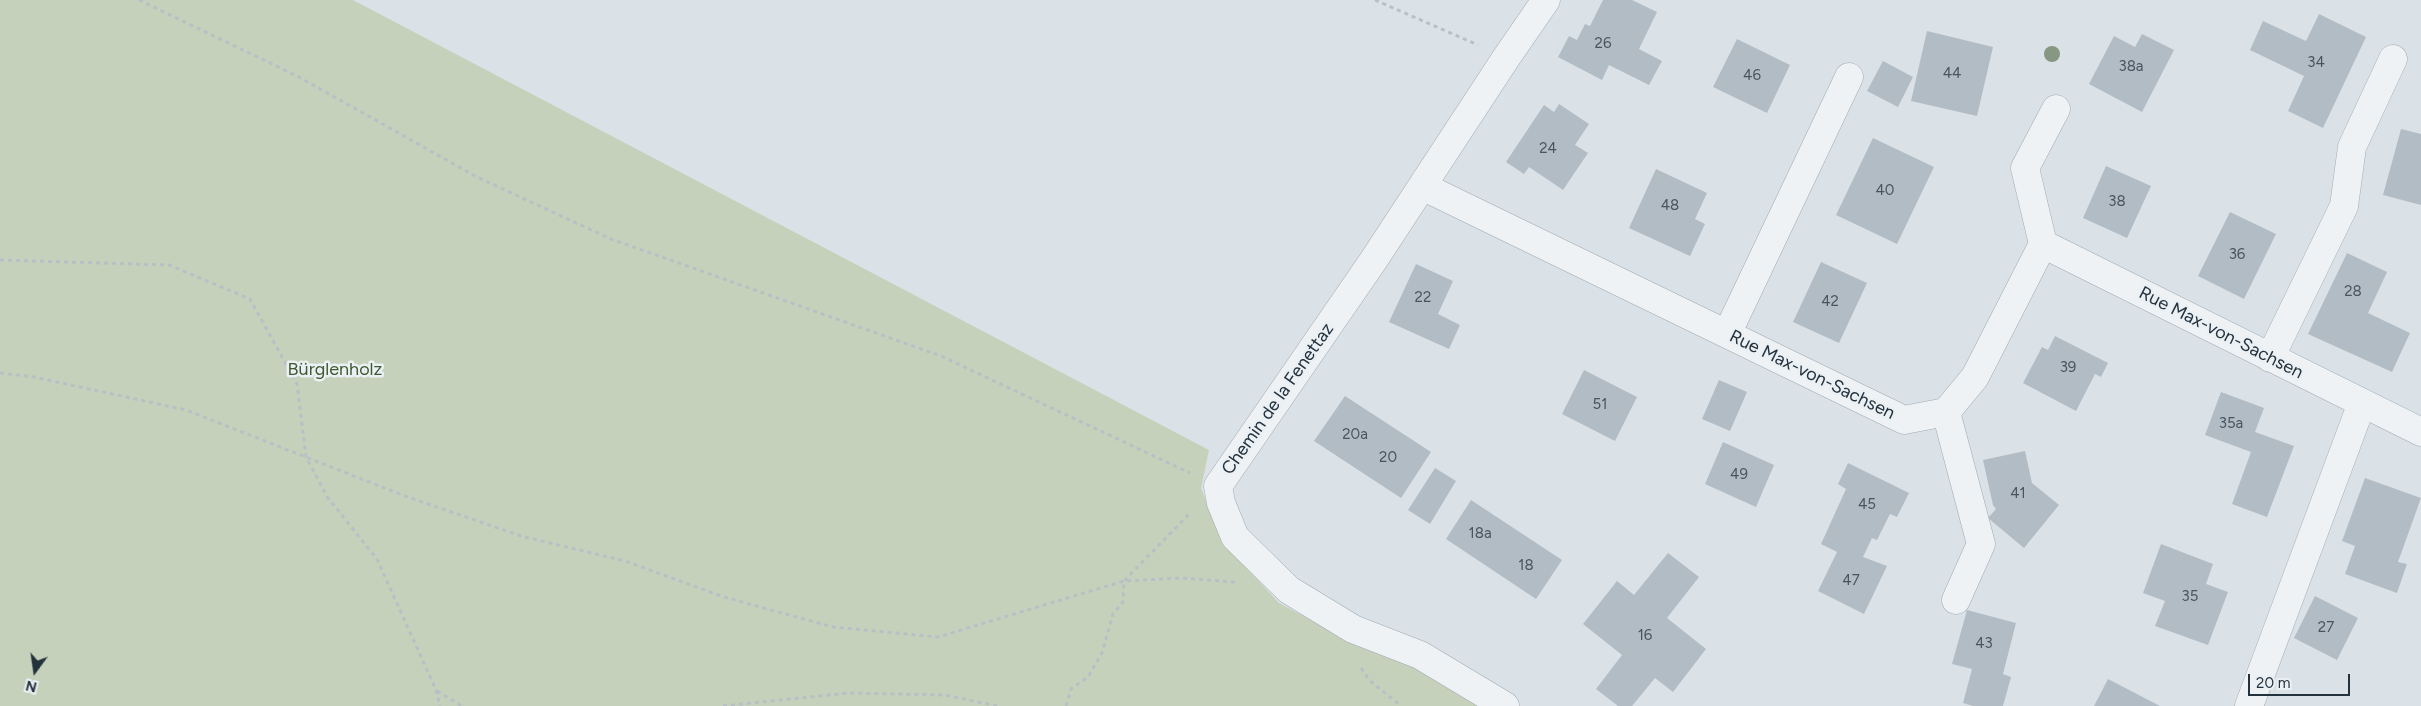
<!DOCTYPE html>
<html>
<head>
<meta charset="utf-8">
<style>
	body { margin:0 }
	#map { position:relative; width:2421px; height:706px; overflow:hidden; background:#dbe2e7; font-family:Figtree,sans-serif }
	canvas { display:block }
	.north { position:absolute; left:10px; top:646px; width:50px; height:50px; -webkit-text-stroke:4px #eaf0f4; paint-order:stroke; rotate:194deg; font-size:14px; font-weight:700; line-height:20px; text-align:center; color:#24323d }
	.north::after { content:''; display:block; margin:auto; width:18px; height:22px; background:#24323d; clip-path:polygon(50% 0,100% 100%,50% 72%,0 100%) }
	.scale { position:absolute; left:2248px; top:674px; width:102px; height:22px; box-sizing:border-box; border:2px solid #24323d; border-top:0; padding-left:6px; font-size:15px; line-height:18px; white-space:nowrap; color:#24323d; -webkit-text-stroke:4px #eaf0f4; paint-order:stroke }
</style>
</head>
<body>
<div id="map">
<canvas width="2421" height="706"></canvas>
<div class="north">N</div>
<div class="scale">20 m</div>
</div>
<script>
const c = document.querySelector('canvas').getContext('2d');
c.lineJoin = 'round';
function fillPath(path, color) {
  c.fillStyle = color;
  c.fill(path, 'evenodd');
}
function poly(rows) {
  const path = new Path2D();
  for (const r of rows) {
    path.moveTo(r[0], r[1]);
    for (let i = 2; i < r.length; i += 2) path.lineTo(r[i], r[i + 1]);
  }
  return path;
}
function trace(path, color, width, dash) {
  c.strokeStyle = color;
  c.lineWidth = width;
  c.lineCap = dash ? 'butt' : 'round';
  c.setLineDash(dash || []);
  c.stroke(path);
}
function drawText(font, color, halo, rows, align = 'center') {
  c.font = font + ' Figtree,sans-serif';
  c.lineWidth = 5;
  c.setLineDash([]);
  c.textBaseline = 'middle';
  c.strokeStyle = halo;
  c.fillStyle = color;
  for (const [text, x, y, turn = 0] of rows) {
    c.save();
    c.translate(x, y);
    c.rotate((+turn || 0) * Math.PI / 180);
    c.textAlign = isNaN(turn) ? turn : align;
    if (halo) c.strokeText(text, 0, 0);
    c.fillText(text, 0, 0);
    c.restore();
  }
}
const green = poly([
	[0,0,353,0,1209,450,1201,488,1221,540,1279,603,1346,639,1414,664,1482,706,0,706]
]);
const building = poly([
	[1603,0,1632,0,1657,12,1639,49,1662,61,1649,85,1609,65,1602,80,1558,57,1569,36,1577,40,1585,24,1590,26],
	[2319,14,2366,37,2323,128,2288,111,2304,76,2250,50,2263,21,2306,41],
	[1927,31,1993,47,1977,116,1911,101],
	[2142,34,2174,50,2142,112,2089,84,2114,36,2135,47],
	[1737,39,1790,65,1767,113,1713,87],
	[1883,61,1913,77,1898,107,1867,91],
	[1559,104,1589,124,1575,145,1588,153,1563,190,1529,167,1524,174,1506,162,1544,105,1554,112],
	[2401,129,2421,134,2421,205,2383,195],
	[1873,138,1934,167,1897,244,1836,215],
	[2106,166,2151,186,2127,238,2083,218],
	[1656,169,1707,193,1695,219,1705,224,1690,256,1629,228],
	[2230,212,2276,234,2244,299,2198,276],
	[2347,253,2387,272,2368,313,2410,333,2392,372,2308,334],
	[1821,262,1867,283,1839,343,1793,322],
	[1416,264,1453,281,1438,314,1460,325,1449,349,1389,322],
	[2055,336,2108,363,2101,377,2095,374,2076,411,2023,383,2042,347,2048,350],
	[1584,370,1637,397,1615,441,1562,414],
	[1719,380,1747,392,1730,431,1702,419],
	[2221,392,2264,408,2255,432,2294,446,2267,517,2232,504,2251,452,2205,435],
	[1345,396,1431,452,1401,498,1314,441],
	[1723,442,1774,465,1756,507,1705,484],
	[2025,451,2032,483,2059,505,2024,548,1988,518,1996,509,1993,505,1983,460],
	[1848,463,1909,493,1897,517,1890,514,1877,540,1872,538,1863,557,1887,566,1864,614,1818,591,1837,552,1821,544,1846,489,1838,484],
	[1435,468,1456,481,1430,524,1408,510],
	[2365,478,2421,498,2398,562,2407,564,2397,593,2345,574,2355,546,2342,541],
	[1471,500,1562,560,1536,599,1446,539],
	[2161,544,2213,564,2206,584,2228,592,2208,645,2155,626,2165,601,2143,593],
	[1668,553,1699,577,1667,618,1706,649,1673,692,1655,678,1632,706,1618,706,1596,689,1622,655,1583,624,1617,581,1634,595],
	[2315,596,2358,618,2337,660,2294,638],
	[1967,610,2016,623,2003,674,2011,677,2003,706,1973,706,1963,703,1972,669,1952,664],
	[2108,679,2160,706,2094,706]
]);
const path = poly([
	[139,0,297,76,477,177,611,239,941,356,1190,473],
	[1375,0,1478,45],
	[0,260,169,265,250,299,297,384,306,457,328,498,377,559,436,690,440,706],
	[0,373,34,377,186,410,405,496,521,536,625,561,724,597,833,627,938,637,1124,581,1182,578,1235,582],
	[1361,668,1369,680,1401,706],
	[437,691,462,706],
	[723,706,848,693,945,695,997,706],
	[1066,706,1071,689,1088,677,1102,653,1113,614,1123,602,1124,581,1191,512]
]);
const minor = poly([
	[1422,186,1904,420,1946,412,1975,377,2043,244,2421,432],
	[2043,244,2025,168,2056,109],
	[1727,334,1849,77],
	[2270,358,2344,206,2352,147,2393,59],
	[1946,412,1981,544,1956,600],
	[1505,706,1420,655,1353,629,1289,590,1235,537,1221,503,1218,486,1373,261,1506,58,1546,0],
	[2249,706,2362,403]
]);
const trees = [
	[2052,54]
];
const numberNames = [
	["26",1603,44],
	["34",2316,63],
	["38a",2131,67],
	["44",1952,74],
	["46",1752,76],
	["24",1548,149],
	["40",1885,191],
	["38",2117,202],
	["48",1670,206],
	["36",2237,255],
	["28",2353,292],
	["22",1423,298],
	["42",1830,302],
	["39",2068,368],
	["51",1600,405],
	["35a",2231,424],
	["20a",1355,435],
	["20",1388,458],
	["49",1739,475],
	["41",2018,494],
	["45",1867,505],
	["18a",1480,534],
	["18",1526,566],
	["47",1851,581],
	["35",2190,597],
	["27",2326,628],
	["16",1645,636],
	["43",1984,644]
];
const streetNames = [
	["Rue Max-von-Sachsen",2221,333,27],
	["Rue Max-von-Sachsen",1812,375,26],
	["Chemin de la Fenettaz",1278,399,-55]
];
const parkNames = [
	["Bürglenholz",335,370]
];
fillPath(green, '#c5d1bb');
fillPath(building, '#b2bcc4');
trace(minor, '#a0aab1', 29);
trace(path, '#b9c0c5', 3, [4, 4]);
trace(minor, '#eef2f5', 28);
c.fillStyle = '#869782';
for (const [x, y] of trees) {
  c.beginPath();
  c.arc(x, y, 8, 0, 2 * Math.PI);
  c.fill();
}
drawText('15px', '#48545f', null, numberNames);
drawText('18px', '#24323d', '#eaf0f4', streetNames);
drawText('18px', '#405a30', '#eaf0f4', parkNames);
</script>
</body>
</html>
